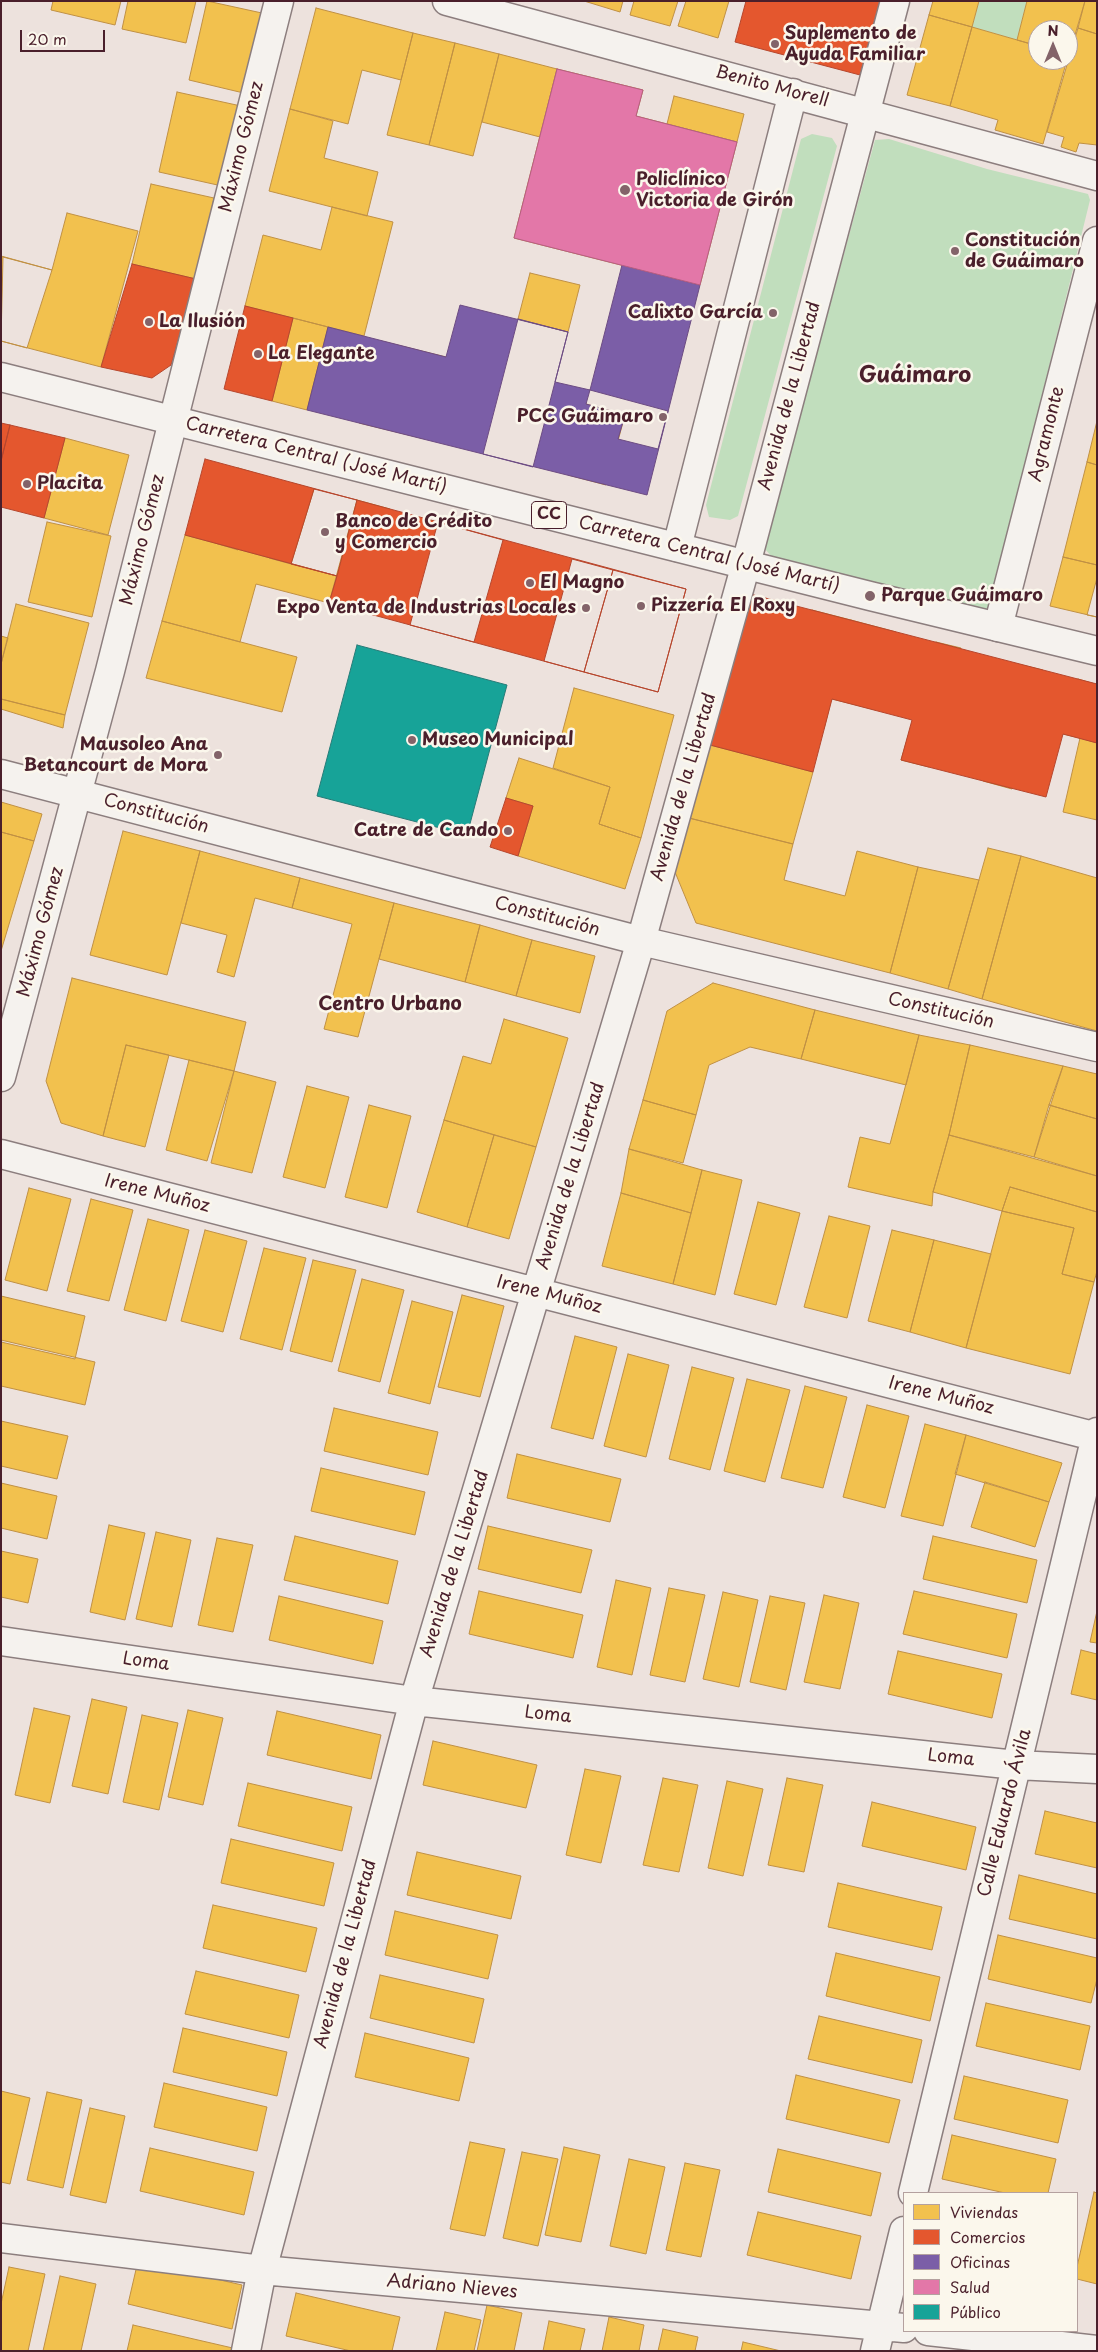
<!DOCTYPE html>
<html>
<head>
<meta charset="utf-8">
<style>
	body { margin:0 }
	#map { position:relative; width:1098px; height:2352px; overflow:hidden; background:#ede2dd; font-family:"Playpen Sans",sans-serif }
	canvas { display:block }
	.frame { position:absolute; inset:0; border:2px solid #4a1f2b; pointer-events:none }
	.legend { position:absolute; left:903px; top:2192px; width:175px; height:140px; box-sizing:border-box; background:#fbf7ec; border:1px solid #b4a19f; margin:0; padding:6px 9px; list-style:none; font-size:15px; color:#4a1f2b }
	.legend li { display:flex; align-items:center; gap:10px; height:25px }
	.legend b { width:25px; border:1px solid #b4a19f }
	.north { position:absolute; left:1028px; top:20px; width:50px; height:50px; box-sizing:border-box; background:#fbf7ec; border:1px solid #b4a19f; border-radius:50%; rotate:0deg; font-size:14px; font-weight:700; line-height:20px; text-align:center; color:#4a1f2b }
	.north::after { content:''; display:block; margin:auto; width:18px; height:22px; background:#836369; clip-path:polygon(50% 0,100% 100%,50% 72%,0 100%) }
	.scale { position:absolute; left:20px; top:30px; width:85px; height:22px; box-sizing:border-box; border:2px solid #4a1f2b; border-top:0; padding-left:6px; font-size:15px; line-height:18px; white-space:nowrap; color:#4a1f2b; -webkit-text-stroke:4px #fbf7ec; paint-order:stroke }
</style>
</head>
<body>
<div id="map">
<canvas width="1098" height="2352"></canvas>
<div class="frame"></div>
<ul class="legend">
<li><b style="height:14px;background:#f2c14e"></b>Viviendas</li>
<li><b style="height:14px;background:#e4572e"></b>Comercios</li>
<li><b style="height:14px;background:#7b5ea7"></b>Oficinas</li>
<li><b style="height:14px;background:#e377a8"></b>Salud</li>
<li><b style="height:14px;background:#17a398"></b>Público</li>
</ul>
<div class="north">N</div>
<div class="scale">20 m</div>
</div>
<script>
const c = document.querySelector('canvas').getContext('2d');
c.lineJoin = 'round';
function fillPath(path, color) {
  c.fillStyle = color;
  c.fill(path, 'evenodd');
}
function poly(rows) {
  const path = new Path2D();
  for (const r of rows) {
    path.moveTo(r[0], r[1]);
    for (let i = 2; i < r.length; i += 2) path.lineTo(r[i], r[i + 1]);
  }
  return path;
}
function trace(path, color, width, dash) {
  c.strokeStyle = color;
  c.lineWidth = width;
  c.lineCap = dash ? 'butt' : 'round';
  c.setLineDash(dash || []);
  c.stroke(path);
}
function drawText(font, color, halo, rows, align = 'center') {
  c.font = font + ' "Playpen Sans",sans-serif';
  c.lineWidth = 5;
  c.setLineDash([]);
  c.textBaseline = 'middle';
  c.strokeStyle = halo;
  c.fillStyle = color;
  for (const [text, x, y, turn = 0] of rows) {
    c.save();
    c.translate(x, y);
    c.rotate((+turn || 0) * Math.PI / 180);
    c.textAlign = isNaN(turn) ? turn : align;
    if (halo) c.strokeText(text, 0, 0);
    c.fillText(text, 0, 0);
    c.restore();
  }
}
const green = poly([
	[979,1,1027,1,1017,40,972,27],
	[812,134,832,138,837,146,738,516,730,520,709,517,706,505,801,139],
	[889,139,987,169,1088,194,1090,200,990,607,979,612,774,559,764,548,875,140]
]);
const homes = poly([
	[53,1,121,1,115,25,51,10,53,1],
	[128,1,196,1,186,43,122,29,128,1],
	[207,1,271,15,252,95,189,80,207,1],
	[584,1,623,1,620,12,584,1],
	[634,1,678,1,670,26,630,15,634,1],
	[686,1,729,1,718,38,678,26,686,1],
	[933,1,979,1,972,27,929,15,933,1],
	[1027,1,1085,1,1069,55,1068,30,1038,30,1038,46,1017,40,1027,1],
	[1085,1,1097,1,1097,34,1078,28,1085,1],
	[316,8,413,33,401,80,362,70,348,124,290,109,316,8],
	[929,15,972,27,950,106,907,95,929,15],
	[972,27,1038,46,1038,60,1067,60,1043,144,995,130,998,120,950,106,972,27],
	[1078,28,1097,34,1097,145,1079,143,1076,152,1061,147,1064,137,1047,132,1078,28],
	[413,33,455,43,429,145,387,135,413,33],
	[455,43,499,54,473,156,429,145,455,43],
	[499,54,557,69,540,137,482,122,499,54],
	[557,69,643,90,636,116,737,142,700,285,514,238,557,69],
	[177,92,241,106,222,186,159,172,177,92],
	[674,96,744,114,737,142,667,124,674,96],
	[290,109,333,121,324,158,378,172,367,216,269,191,290,109],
	[151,184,214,198,196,279,132,264,151,184],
	[332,207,393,222,364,336,245,306,263,235,321,250,332,207],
	[67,213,138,231,101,367,1,341,1,256,52,270,67,213],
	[3,257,52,270,27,348,1,341,3,257],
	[530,273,580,285,568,332,518,319,530,273],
	[293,318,328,327,307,410,272,401,293,318],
	[381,341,446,357,425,439,359,423,381,341],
	[586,404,625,415,606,485,568,475,586,404],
	[1097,421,1097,465,1087,462,1097,421],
	[65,438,129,455,108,535,44,518,65,438],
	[1087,462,1097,465,1097,565,1063,557,1087,462],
	[238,468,262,475,238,550,215,543,238,468],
	[292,483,314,489,291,564,269,558,292,483],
	[357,500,390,509,362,612,329,603,357,500],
	[47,522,111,536,92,617,28,602,47,522],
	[185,535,337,576,329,603,256,584,240,642,162,621,185,535],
	[1063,557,1097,565,1097,617,1050,606,1063,557],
	[1097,578,1097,617,1087,615,1097,578],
	[16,604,89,623,65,715,1,699,1,664,16,604],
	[812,610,851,620,824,729,784,717,812,610],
	[851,620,896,632,876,710,832,699,851,620],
	[162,621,297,657,282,712,146,678,162,621],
	[1,636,8,638,1,664,1,636],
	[936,642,961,648,929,767,901,760,936,642],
	[735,651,798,663,784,717,720,706,735,651],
	[1013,663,1043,670,1012,789,983,781,1013,663],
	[1078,679,1095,684,1080,738,1063,734,1078,679],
	[574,688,674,715,641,838,599,824,610,787,553,768,574,688],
	[1,699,65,715,63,728,1,709,1,699],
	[1080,738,1097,743,1097,820,1063,812,1080,738],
	[710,745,813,772,793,844,689,818,710,745],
	[519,758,610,787,599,824,641,838,625,889,518,856,533,806,506,798,519,758],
	[1,802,42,814,34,841,1,832,1,802],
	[689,818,793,844,784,880,845,896,857,851,918,867,890,973,696,923,675,872,689,818],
	[123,831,200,851,167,975,90,955,123,831],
	[1,832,34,841,1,951,1,832],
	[988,848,1021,856,982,999,948,989,988,848],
	[200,851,300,878,292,908,255,898,234,977,217,972,227,935,181,923,200,851],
	[1021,856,1097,878,1097,1031,982,999,1021,856],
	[918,867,979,880,948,989,890,973,918,867],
	[300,878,394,903,358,1037,324,1029,352,924,292,908,300,878],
	[394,903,480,925,465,982,379,959,394,903],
	[480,925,532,940,516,996,465,982,480,925],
	[532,940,595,956,580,1013,516,996,532,940],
	[72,978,246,1022,234,1071,126,1045,103,1136,61,1123,46,1081,72,978],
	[713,983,815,1010,801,1059,750,1047,709,1065,696,1115,643,1100,667,1011,713,983],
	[815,1010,919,1035,906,1085,801,1059,815,1010],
	[504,1019,568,1038,536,1147,444,1120,463,1056,491,1064,504,1019],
	[919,1035,970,1045,949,1135,933,1192,932,1206,848,1187,860,1137,890,1144,919,1035],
	[126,1045,169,1055,145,1147,103,1136,126,1045],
	[970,1045,1063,1066,1034,1157,949,1135,970,1045],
	[189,1060,234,1071,207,1161,166,1150,189,1060],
	[1063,1066,1097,1074,1097,1119,1049,1105,1063,1066],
	[234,1071,276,1082,252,1173,211,1163,234,1071],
	[307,1086,349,1097,325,1188,283,1177,307,1086],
	[643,1100,696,1115,683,1163,629,1149,643,1100],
	[369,1105,411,1116,387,1208,345,1197,369,1105],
	[1049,1105,1097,1119,1097,1176,1034,1157,1049,1105],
	[444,1120,494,1135,467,1227,417,1212,444,1120],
	[494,1135,536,1147,509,1239,467,1227,494,1135],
	[949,1135,1097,1176,1097,1212,1010,1187,1002,1211,933,1192,949,1135],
	[629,1149,702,1170,691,1213,621,1193,629,1149],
	[702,1170,742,1180,715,1295,673,1284,702,1170],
	[1010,1187,1097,1212,1097,1271,1094,1282,1062,1274,1074,1228,1002,1211,1010,1187],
	[29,1188,71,1199,47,1291,5,1280,29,1188],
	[621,1193,691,1213,673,1284,602,1266,621,1193],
	[91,1199,133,1210,109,1301,67,1291,91,1199],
	[758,1202,800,1213,776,1305,734,1294,758,1202],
	[1002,1211,1074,1228,1062,1274,1094,1282,1070,1374,966,1348,1002,1211],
	[829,1216,870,1226,847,1318,804,1307,829,1216],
	[148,1219,189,1230,166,1321,124,1310,148,1219],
	[205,1230,247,1241,223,1332,181,1321,205,1230],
	[892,1230,934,1240,910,1332,868,1321,892,1230],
	[934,1240,991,1254,966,1348,910,1332,934,1240],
	[264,1248,306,1258,282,1350,240,1339,264,1248],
	[313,1260,356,1270,332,1362,290,1351,313,1260],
	[362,1279,404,1290,380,1382,338,1371,362,1279],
	[462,1295,504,1306,480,1397,438,1387,462,1295],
	[1,1296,85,1316,75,1359,1,1342,1,1296],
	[412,1301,453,1312,430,1404,388,1393,412,1301],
	[575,1336,617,1347,593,1439,551,1428,575,1336],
	[1,1340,95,1362,85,1405,1,1386,1,1340],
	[628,1354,669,1365,646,1457,604,1446,628,1354],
	[692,1367,734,1378,710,1470,669,1459,692,1367],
	[747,1379,790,1390,765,1482,724,1471,747,1379],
	[805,1386,847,1397,823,1488,781,1478,805,1386],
	[867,1405,909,1416,885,1508,843,1497,867,1405],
	[334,1408,438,1432,428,1475,324,1451,334,1408],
	[1,1421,68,1436,57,1479,1,1466,1,1421],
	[925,1424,966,1435,943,1526,901,1516,925,1424],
	[966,1435,1062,1463,1049,1502,955,1474,966,1435],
	[517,1454,621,1479,610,1522,507,1498,517,1454],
	[321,1468,425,1492,415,1535,311,1511,321,1468],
	[985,1482,1049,1502,1035,1547,971,1527,985,1482],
	[1,1483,57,1496,47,1539,1,1528,1,1483],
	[109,1525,145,1533,125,1620,90,1612,109,1525],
	[488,1526,592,1550,581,1593,478,1569,488,1526],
	[156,1532,191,1540,172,1627,136,1619,156,1532],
	[295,1536,398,1561,388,1604,284,1580,295,1536],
	[933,1536,1037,1560,1027,1603,923,1579,933,1536],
	[217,1538,253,1545,233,1632,198,1625,217,1538],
	[1,1551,38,1559,28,1603,1,1597,1,1551],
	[616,1580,651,1588,632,1675,597,1667,616,1580],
	[669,1588,705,1595,685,1682,650,1675,669,1588],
	[479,1591,583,1615,573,1658,469,1634,479,1591],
	[914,1591,1017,1614,1007,1658,903,1634,914,1591],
	[723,1592,758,1600,739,1687,703,1679,723,1592],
	[824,1595,859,1603,840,1689,804,1682,824,1595],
	[279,1596,383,1621,373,1664,269,1640,279,1596],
	[770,1596,805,1603,786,1690,750,1682,770,1596],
	[1097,1611,1097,1643,1090,1642,1097,1611],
	[1081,1650,1097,1654,1097,1700,1071,1694,1081,1650],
	[898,1651,1002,1674,992,1718,888,1694,898,1651],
	[92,1699,127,1707,108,1794,72,1786,92,1699],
	[34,1708,70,1716,50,1803,15,1795,34,1708],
	[188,1710,223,1718,203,1805,168,1797,188,1710],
	[277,1711,381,1735,371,1779,267,1755,277,1711],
	[142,1715,178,1723,159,1810,123,1802,142,1715],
	[433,1741,537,1765,526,1808,423,1785,433,1741],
	[585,1769,621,1776,601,1863,566,1855,585,1769],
	[663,1778,698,1785,679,1872,643,1865,663,1778],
	[787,1778,823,1785,804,1872,768,1865,787,1778],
	[727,1781,763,1789,743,1876,708,1868,727,1781],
	[248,1783,352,1807,342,1851,238,1826,248,1783],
	[872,1802,976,1827,966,1870,862,1846,872,1802],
	[1045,1811,1097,1823,1097,1868,1035,1854,1045,1811],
	[231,1839,334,1863,324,1906,221,1883,231,1839],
	[417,1852,521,1876,511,1919,407,1895,417,1852],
	[1019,1875,1097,1894,1097,1939,1009,1919,1019,1875],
	[838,1883,942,1907,932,1950,828,1927,838,1883],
	[213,1905,317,1928,306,1972,203,1948,213,1905],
	[395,1911,498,1935,488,1979,385,1955,395,1911],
	[998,1935,1097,1958,1097,1979,1091,2003,988,1979,998,1935],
	[836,1953,940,1977,930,2021,826,1996,836,1953],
	[196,1971,299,1995,289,2038,185,2014,196,1971],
	[380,1975,484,1999,474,2043,370,2018,380,1975],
	[986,2003,1090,2026,1080,2070,976,2046,986,2003],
	[819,2016,922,2040,912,2083,808,2059,819,2016],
	[183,2028,287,2052,277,2096,173,2072,183,2028],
	[365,2033,469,2058,459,2101,355,2077,365,2033],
	[796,2075,900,2100,889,2143,786,2119,796,2075],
	[964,2076,1068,2100,1058,2143,954,2119,964,2076],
	[164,2083,267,2107,257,2151,154,2127,164,2083],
	[1,2091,30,2098,10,2184,1,2182,1,2091],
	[47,2092,82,2100,63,2188,27,2180,47,2092],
	[90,2108,125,2116,106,2203,70,2195,90,2108],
	[952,2135,1056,2159,1048,2193,1005,2193,942,2179,952,2135],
	[470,2142,505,2149,485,2236,450,2229,470,2142],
	[564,2147,600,2155,581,2242,545,2235,564,2147],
	[150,2148,254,2172,244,2215,140,2191,150,2148],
	[778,2149,881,2173,871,2216,768,2192,778,2149],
	[522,2152,558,2159,538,2246,503,2238,522,2152],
	[629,2159,665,2167,646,2254,610,2246,629,2159],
	[685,2163,720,2170,701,2257,666,2250,685,2163],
	[1094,2192,1097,2193,1097,2284,1077,2279,1077,2267,1094,2192],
	[758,2212,861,2236,851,2279,747,2255,758,2212],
	[138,2261,242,2285,232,2329,128,2304,138,2261],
	[9,2267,45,2274,28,2351,1,2351,1,2304,9,2267],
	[60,2276,96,2284,81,2351,43,2351,60,2276],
	[296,2293,400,2317,392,2351,351,2351,286,2336,296,2293],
	[487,2305,522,2313,514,2351,477,2351,487,2305],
	[445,2312,481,2320,474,2351,436,2351,445,2312],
	[609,2317,644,2325,639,2351,602,2351,609,2317],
	[549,2321,585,2329,580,2351,543,2351,549,2321],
	[133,2325,237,2349,237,2351,127,2351,133,2325],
	[663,2329,698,2337,695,2351,658,2351,663,2329],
	[743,2342,781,2351,741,2351,743,2342]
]);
const shops = poly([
	[746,1,880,1,860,75,735,42,746,1],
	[132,264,196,279,171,365,152,378,101,367,132,264],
	[245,306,293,318,272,401,224,389,245,306],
	[1,423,10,425,1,461,1,423],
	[10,425,65,438,44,518,1,507,1,461,10,425],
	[205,459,686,589,658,692,329,603,337,576,185,535,205,459],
	[314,489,357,500,337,576,291,564,314,489],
	[438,522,503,540,474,642,410,625,438,522],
	[572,559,613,570,584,672,544,661,572,559],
	[613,570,686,589,658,692,584,672,613,570],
	[750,594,1097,684,1097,743,1063,734,1046,797,901,760,912,720,832,699,813,772,710,745,750,594],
	[506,798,533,806,518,856,490,847,506,798]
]);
const offices = poly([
	[622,265,700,285,647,495,307,410,328,327,446,357,460,305,568,332,555,382,590,390,622,265],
	[518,319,568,332,533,467,483,454,518,319],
	[590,390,668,411,658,449,618,439,625,415,586,404,590,390]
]);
const health = poly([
	[557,69,643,90,636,116,737,142,700,285,514,238,557,69]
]);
const public = poly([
	[357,645,507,685,467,835,317,796,357,645]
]);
const minor = poly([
	[447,1,1097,176],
	[677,547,793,93],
	[1,1077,110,671,279,1],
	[1,1154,1097,1437],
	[1,1641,414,1701,1016,1765,1097,1769],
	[913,2193,1097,1432],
	[1,2238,262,2270,904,2328],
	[928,2331,1097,2350],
	[246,2351,262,2270,414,1701,641,941,746,564],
	[875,2351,904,2231]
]);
const tertiary = poly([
	[746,564,895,1],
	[998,627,1097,241],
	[1,774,641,941,1097,1047]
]);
const trunk = poly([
	[1,377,870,596,1097,651]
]);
const markers = [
	[775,44,5,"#836369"],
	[625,190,6,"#836369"],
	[955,251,5,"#836369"],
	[773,313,5,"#836369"],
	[149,322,5,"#836369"],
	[258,354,5,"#836369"],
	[663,417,5,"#836369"],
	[27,484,5,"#836369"],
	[325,532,5,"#836369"],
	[530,583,5,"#836369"],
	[870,596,6,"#836369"],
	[641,606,5,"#836369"],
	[586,608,5,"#836369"],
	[412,740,5,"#836369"],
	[218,755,5,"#836369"],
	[508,831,5,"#836369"]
];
const shields = [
	[549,515,35]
];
const shieldNames = [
	["CC",549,515]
];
const poiNames = [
	["Suplemento de",785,34],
	["Ayuda Familiar",785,55],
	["Policlínico",636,180],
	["Victoria de Girón",636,201],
	["Constitución",965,241],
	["de Guáimaro",965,262],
	["Calixto García",763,313,"right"],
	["La Ilusión",159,322],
	["La Elegante",268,354],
	["PCC Guáimaro",653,417,"right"],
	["Placita",37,484],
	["Banco de Crédito",335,522],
	["y Comercio",335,543],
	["El Magno",540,583],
	["Parque Guáimaro",881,596],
	["Pizzería El Roxy",651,606],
	["Expo Venta de Industrias Locales",576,608,"right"],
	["Museo Municipal",422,740],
	["Mausoleo Ana",208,745,"right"],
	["Betancourt de Mora",208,766,"right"],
	["Catre de Cando",498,831,"right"]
];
const streetNames = [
	["Benito Morell",772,87,15],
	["Máximo Gómez",242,147,-76],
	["Avenida de la Libertad",790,396,-75],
	["Agramonte",1047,434,-76],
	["Carretera Central (José Martí)",316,456,14],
	["Máximo Gómez",143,540,-76],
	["Carretera Central (José Martí)",709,555,14],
	["Avenida de la Libertad",684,787,-74],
	["Constitución",156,814,15],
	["Constitución",547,917,15],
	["Máximo Gómez",41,932,-75],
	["Constitución",941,1011,13],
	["Avenida de la Libertad",571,1176,-73],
	["Irene Muñoz",157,1194,14],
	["Irene Muñoz",549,1295,14],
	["Irene Muñoz",941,1396,14],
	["Avenida de la Libertad",455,1564,-73],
	["Loma",146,1662,8],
	["Loma",548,1715,6],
	["Loma",951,1758,6],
	["Calle Eduardo Ávila",1005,1813,-76],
	["Avenida de la Libertad",346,1954,-75],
	["Adriano Nieves",452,2287,5]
];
const neighbourhoodNames = [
	["Centro Urbano",390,1005]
];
const districtNames = [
	["Guáimaro",915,376]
];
fillPath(green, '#c1debd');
fillPath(homes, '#f2c14e');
trace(homes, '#c09044', 1);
fillPath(shops, '#e4572e');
trace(shops, '#b6462d', 1);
fillPath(offices, '#7b5ea7');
trace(offices, '#6c4b82', 1);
fillPath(health, '#e377a8');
trace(health, '#b55d82', 1);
fillPath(public, '#17a398');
trace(public, '#267b77', 1);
trace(minor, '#8c7e7e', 31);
trace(tertiary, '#8c7e7e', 31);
trace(trunk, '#8c7e7e', 31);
trace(minor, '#f5f2ee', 28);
trace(tertiary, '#f5f2ee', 28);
trace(trunk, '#f5f2ee', 28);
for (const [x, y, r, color] of markers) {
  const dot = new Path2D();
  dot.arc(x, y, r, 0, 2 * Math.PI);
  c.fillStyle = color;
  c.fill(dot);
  trace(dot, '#fbf7ec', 2);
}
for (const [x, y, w] of shields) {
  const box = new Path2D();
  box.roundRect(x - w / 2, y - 13.5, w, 27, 4);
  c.fillStyle = '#fbf7ec';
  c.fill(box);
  trace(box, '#4a1f2b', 1);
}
drawText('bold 16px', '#4a1f2b', null, shieldNames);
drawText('bold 18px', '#4a1f2b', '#fbf7ec', poiNames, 'left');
drawText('18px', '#4a1f2b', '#fbf7ec', streetNames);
drawText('bold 19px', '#4a1f2b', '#fbf7ec', neighbourhoodNames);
drawText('bold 22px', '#4a1f2b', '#fbf7ec', districtNames);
</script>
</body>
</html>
